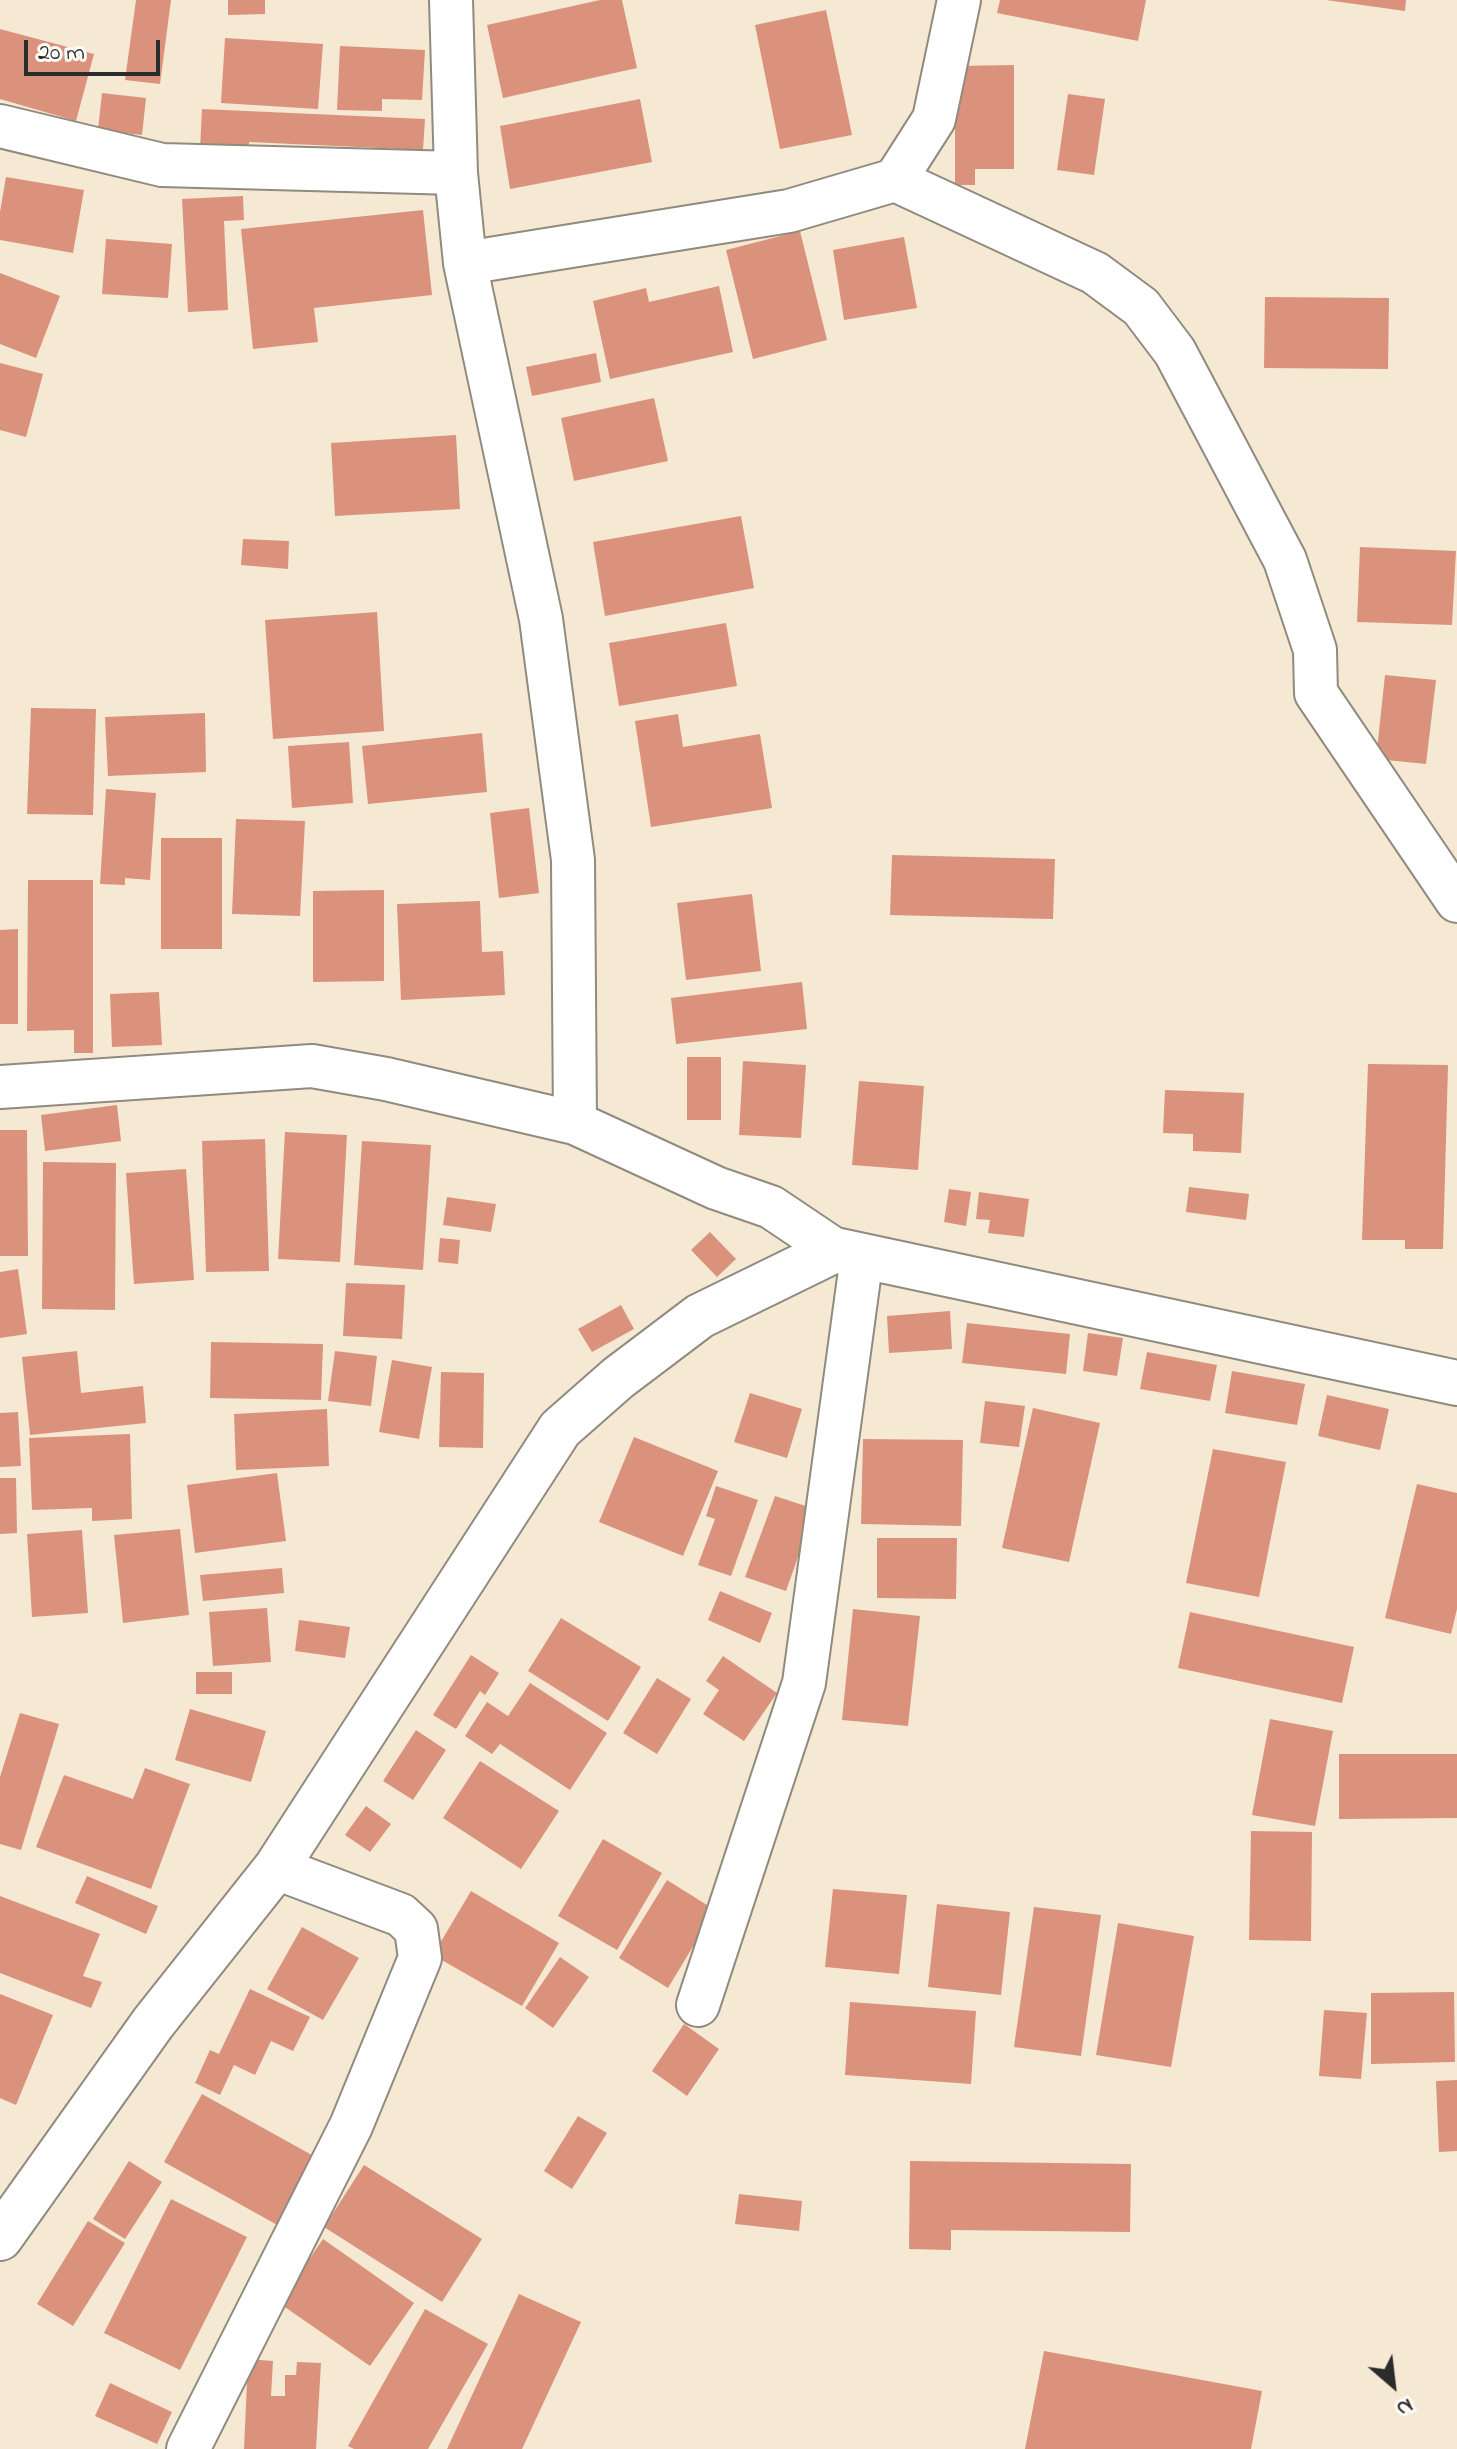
<!DOCTYPE html>
<html>
<head>
<meta charset="utf-8">
<style>
	body { margin:0 }
	#map { position:relative; width:1457px; height:2449px; overflow:hidden; background:#f5e9d3; font-family:"Indie Flower",sans-serif }
	canvas { display:block }
	.north { position:absolute; left:1353px; top:2345px; width:80px; height:80px; -webkit-text-stroke:6px #fdfcf7; paint-order:stroke; rotate:152deg; font-size:22px; font-weight:700; line-height:32px; text-align:center; color:#2b2b2b }
	.north::after { content:''; display:block; margin:auto; width:28px; height:36px; background:#2b2b2b; clip-path:polygon(50% 0,100% 100%,50% 72%,0 100%) }
	.scale { position:absolute; left:24px; top:40px; width:136px; height:36px; box-sizing:border-box; border:4px solid #2b2b2b; border-top:0; padding-left:10px; font-size:24px; line-height:28px; white-space:nowrap; color:#2b2b2b; -webkit-text-stroke:6px #fdfcf7; paint-order:stroke }
</style>
</head>
<body>
<div id="map">
<canvas width="1457" height="2449"></canvas>
<div class="north">N</div>
<div class="scale">20 m</div>
</div>
<script>
const c = document.querySelector('canvas').getContext('2d');
c.lineJoin = 'round';
function fillPath(path, color) {
  c.fillStyle = color;
  c.fill(path, 'evenodd');
}
function poly(rows) {
  const path = new Path2D();
  for (const r of rows) {
    path.moveTo(r[0], r[1]);
    for (let i = 2; i < r.length; i += 2) path.lineTo(r[i], r[i + 1]);
  }
  return path;
}
function trace(path, color, width, dash) {
  c.strokeStyle = color;
  c.lineWidth = width;
  c.lineCap = dash ? 'butt' : 'round';
  c.setLineDash(dash || []);
  c.stroke(path);
}
const building = poly([
	[136,0,171,0,160,84,125,80],
	[228,0,265,0,265,14,228,15],
	[600,0,622,0,637,68,503,98,487,25],
	[1000,0,1146,0,1138,41,997,13],
	[1326,0,1406,0,1405,11],
	[826,10,852,135,780,149,755,25],
	[0,29,94,54,76,121,0,99],
	[225,38,323,44,318,109,221,103],
	[340,46,425,50,422,100,382,99,382,111,337,110],
	[1014,65,1014,169,975,169,975,185,955,185,955,66],
	[102,93,146,98,142,135,98,130],
	[1068,94,1105,99,1094,175,1057,170],
	[640,99,652,162,510,189,500,126],
	[202,109,425,119,423,150,249,142,248,152,200,149],
	[6,177,84,190,73,253,0,240,0,212],
	[243,196,244,220,224,221,228,310,188,312,182,199],
	[423,210,432,295,314,308,318,342,253,349,241,229],
	[800,231,827,340,753,359,726,250],
	[904,237,917,308,844,320,833,250],
	[106,239,172,244,168,298,102,294],
	[0,273,60,296,36,358,0,344],
	[719,286,733,352,610,379,593,301,646,288,649,302],
	[1265,297,1389,298,1388,369,1264,368],
	[596,353,601,382,532,396,526,367],
	[0,363,43,374,26,437,0,430],
	[654,398,668,461,574,481,561,418],
	[456,435,460,509,335,516,331,443],
	[741,516,754,588,605,616,593,542],
	[243,539,289,541,288,569,241,565],
	[1360,547,1456,551,1452,625,1357,622],
	[377,612,384,731,273,739,265,620],
	[726,623,737,686,619,706,609,643],
	[1385,675,1436,680,1426,764,1376,759],
	[31,708,96,709,93,815,27,814],
	[205,713,206,772,108,776,105,717],
	[678,714,683,747,760,734,772,808,651,827,635,721],
	[482,733,487,792,368,804,362,746],
	[349,742,353,803,292,808,288,746],
	[106,789,156,793,150,880,125,878,125,885,100,884],
	[529,808,539,893,499,898,490,813],
	[236,819,305,821,300,916,232,914],
	[161,838,222,838,222,949,161,949],
	[892,855,1055,859,1053,919,890,915],
	[28,880,93,880,93,1053,74,1053,74,1030,27,1031],
	[384,890,384,981,313,982,313,891],
	[752,894,761,971,686,980,677,903],
	[480,901,482,952,503,951,505,995,401,1000,397,904],
	[18,929,18,1024,0,1024,0,930],
	[802,982,807,1029,676,1044,671,998],
	[159,992,162,1045,112,1047,110,994],
	[687,1057,721,1057,721,1120,687,1120],
	[743,1061,806,1065,801,1138,739,1135],
	[1368,1064,1448,1065,1443,1249,1405,1249,1405,1240,1362,1240],
	[859,1081,924,1086,918,1170,852,1165],
	[1165,1090,1244,1093,1241,1153,1193,1151,1193,1134,1163,1133],
	[117,1105,121,1141,45,1151,41,1115],
	[0,1130,27,1130,28,1256,0,1256],
	[285,1132,347,1135,340,1262,278,1259],
	[265,1139,269,1271,206,1272,202,1141],
	[362,1141,431,1145,423,1270,354,1265],
	[43,1162,116,1163,115,1310,42,1309],
	[186,1169,194,1280,134,1284,126,1173],
	[1189,1187,1249,1194,1246,1220,1186,1212],
	[949,1189,971,1192,966,1226,944,1222],
	[979,1192,1029,1199,1024,1237,988,1233,990,1220,976,1219],
	[447,1197,496,1204,491,1232,443,1225],
	[710,1232,736,1259,717,1277,691,1250],
	[440,1238,460,1240,458,1264,438,1262],
	[18,1269,27,1334,0,1338,0,1272],
	[346,1283,405,1285,402,1339,343,1336],
	[621,1305,634,1329,592,1352,578,1329],
	[950,1311,952,1349,889,1353,887,1316],
	[967,1323,1070,1334,1066,1374,962,1363],
	[1088,1333,1123,1338,1117,1376,1083,1371],
	[211,1342,323,1344,321,1400,210,1398],
	[77,1351,81,1393,143,1386,146,1423,30,1435,22,1357],
	[335,1351,377,1356,371,1406,328,1401],
	[1147,1352,1217,1365,1210,1401,1140,1389],
	[392,1360,432,1367,419,1439,379,1432],
	[1232,1371,1305,1384,1297,1425,1225,1413],
	[441,1372,484,1373,483,1448,439,1447],
	[750,1393,802,1409,787,1458,734,1442],
	[1327,1395,1389,1409,1380,1450,1318,1436],
	[985,1401,1025,1406,1019,1447,980,1443],
	[1033,1408,1100,1423,1069,1562,1002,1548],
	[327,1409,329,1466,236,1470,234,1414],
	[18,1412,21,1466,0,1467,0,1413],
	[130,1434,132,1519,92,1521,92,1508,32,1510,29,1438],
	[634,1437,718,1471,683,1556,599,1522],
	[863,1439,963,1440,961,1526,861,1524],
	[1213,1449,1286,1462,1259,1597,1186,1583],
	[277,1473,286,1541,195,1553,187,1485],
	[0,1478,16,1478,17,1533,0,1534],
	[1417,1484,1457,1493,1457,1609,1451,1634,1385,1618],
	[716,1486,758,1500,731,1576,698,1565,715,1519,706,1516],
	[775,1496,815,1509,786,1591,745,1577],
	[180,1529,189,1615,123,1623,114,1535],
	[82,1530,88,1613,32,1617,27,1534],
	[877,1538,957,1538,956,1599,877,1598],
	[282,1568,284,1593,203,1601,200,1575],
	[720,1591,772,1613,760,1643,708,1620],
	[267,1608,271,1662,213,1666,209,1612],
	[853,1609,920,1616,908,1726,842,1720],
	[1190,1612,1354,1647,1342,1703,1178,1668],
	[561,1618,641,1667,608,1721,528,1671],
	[299,1620,350,1627,345,1658,295,1651],
	[471,1655,499,1673,485,1695,480,1691,456,1729,433,1715],
	[723,1656,777,1693,744,1741,703,1714,719,1690,706,1681],
	[196,1672,232,1672,232,1694,196,1694],
	[657,1678,691,1699,657,1754,623,1733],
	[530,1683,607,1733,570,1790,500,1744,492,1754,465,1736,487,1702,508,1716],
	[190,1709,266,1731,251,1782,175,1760],
	[20,1713,59,1724,21,1850,0,1844,0,1777],
	[1270,1719,1333,1731,1315,1826,1252,1815],
	[416,1730,446,1750,413,1800,383,1781],
	[1339,1754,1457,1754,1457,1818,1339,1819],
	[480,1761,559,1811,521,1869,443,1818],
	[145,1768,190,1784,151,1889,36,1847,64,1775,133,1799],
	[366,1806,391,1824,370,1852,345,1835],
	[1251,1831,1312,1832,1311,1941,1249,1940],
	[603,1839,662,1873,617,1950,558,1916],
	[87,1876,158,1906,146,1934,75,1903],
	[667,1880,715,1910,668,1988,619,1958],
	[833,1889,907,1895,899,1974,825,1967],
	[471,1891,559,1943,522,2006,433,1955],
	[0,1896,100,1934,83,1976,102,1982,91,2008,0,1973],
	[937,1904,1010,1912,1001,1995,928,1987],
	[1034,1907,1101,1915,1081,2056,1014,2047],
	[1118,1923,1194,1936,1171,2067,1096,2055],
	[302,1927,359,1958,323,2020,267,1989],
	[560,1957,589,1977,553,2028,525,2008],
	[250,1989,310,2017,293,2051,271,2041,255,2075,234,2065,220,2095,195,2083,210,2050,219,2054],
	[1454,1992,1455,2062,1371,2064,1371,1993],
	[0,1994,53,2015,16,2105,0,2098],
	[850,2002,976,2011,971,2084,845,2075],
	[1324,2010,1367,2013,1361,2079,1319,2076],
	[684,2024,719,2049,687,2096,652,2071],
	[1457,2080,1457,2151,1439,2152,1436,2081],
	[202,2094,319,2159,281,2227,164,2162],
	[578,2116,607,2133,572,2189,544,2171],
	[129,2161,162,2182,125,2239,93,2219],
	[910,2161,1131,2164,1130,2232,951,2230,951,2250,909,2249],
	[364,2165,482,2239,442,2302,324,2227],
	[739,2194,802,2201,799,2231,735,2224],
	[171,2199,247,2237,180,2370,104,2333],
	[88,2221,125,2243,73,2326,37,2304],
	[323,2239,414,2303,370,2366,279,2303],
	[519,2294,581,2322,522,2449,447,2449],
	[425,2309,488,2344,428,2449,354,2449,348,2446],
	[1044,2351,1262,2391,1251,2449,1025,2449],
	[248,2359,273,2361,271,2396,285,2396,285,2375,296,2375,297,2362,321,2363,316,2449,244,2449],
	[110,2383,172,2412,157,2444,95,2416]
]);
const street = poly([
	[451,0,456,173,465,263,541,619,573,860,575,1123],
	[0,126,162,165,456,173],
	[895,180,934,119,959,0],
	[465,263,789,211,895,180,1095,273,1141,307,1175,352,1285,560,1315,650,1316,693,1457,901],
	[0,1087,312,1066,386,1079,575,1123,716,1188,771,1207,835,1250],
	[698,2005,804,1683,862,1256],
	[188,2449,351,2126,420,1958,416,1929,401,1915,276,1868]
]);
const secondary = poly([
	[0,2238,153,2023,276,1868,560,1429,618,1378,700,1316,835,1250,1457,1383]
]);
fillPath(building, '#da927d');
trace(street, '#908a7f', 46);
trace(secondary, '#908a7f', 48);
trace(street, '#fff', 42);
trace(secondary, '#fff', 44);
</script>
</body>
</html>
